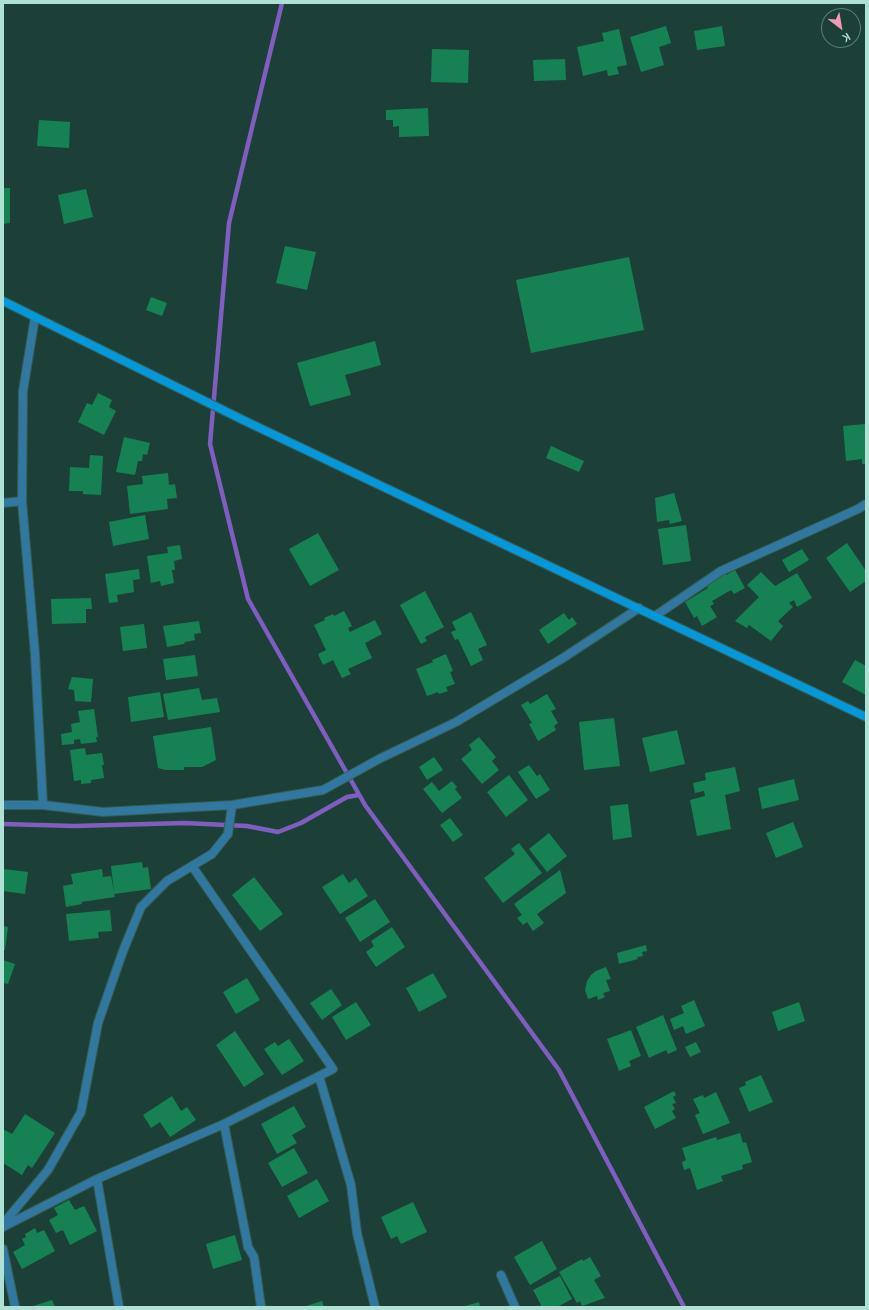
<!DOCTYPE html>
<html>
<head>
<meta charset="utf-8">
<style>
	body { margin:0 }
	#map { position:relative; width:869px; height:1310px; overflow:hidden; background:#1c4038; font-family:Cabin,sans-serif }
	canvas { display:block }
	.frame { position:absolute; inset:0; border:4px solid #aee0d3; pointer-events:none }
	.north { position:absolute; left:821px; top:8px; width:40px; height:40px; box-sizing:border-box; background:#1c4038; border:1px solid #568076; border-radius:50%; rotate:149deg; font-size:11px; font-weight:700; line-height:16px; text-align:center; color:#aee0d3 }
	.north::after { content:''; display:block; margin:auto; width:14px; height:18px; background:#f09ab7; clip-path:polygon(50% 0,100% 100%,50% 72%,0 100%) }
</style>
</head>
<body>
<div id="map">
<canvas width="869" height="1310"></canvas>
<div class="frame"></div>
<div class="north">K</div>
</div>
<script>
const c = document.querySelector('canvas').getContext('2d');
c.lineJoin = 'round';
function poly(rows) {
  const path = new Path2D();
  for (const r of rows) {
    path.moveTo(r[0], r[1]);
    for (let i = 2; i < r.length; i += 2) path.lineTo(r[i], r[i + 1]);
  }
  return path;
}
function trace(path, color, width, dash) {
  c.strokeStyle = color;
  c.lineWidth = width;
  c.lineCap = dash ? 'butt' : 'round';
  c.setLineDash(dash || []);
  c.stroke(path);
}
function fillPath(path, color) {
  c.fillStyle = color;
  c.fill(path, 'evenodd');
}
const stream = poly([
	[282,3,229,223,210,444,248,599,365,805,559,1070,684,1307],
	[3,824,74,826,185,823,247,826,278,832,301,823,347,797,359,795]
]);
const building = poly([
	[666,26,671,43,659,47,664,65,641,72,630,37],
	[722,26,725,46,697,50,694,31],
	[619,29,627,65,617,67,619,74,608,76,607,70,583,76,577,47,604,41,602,33],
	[432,49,469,50,468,83,431,82],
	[565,59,566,80,534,81,533,60],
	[428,108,429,136,399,137,399,126,393,127,393,120,386,120,386,110],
	[39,120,70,122,69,148,37,146],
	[3,188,10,188,10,223,3,224],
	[86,189,93,217,64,224,58,195],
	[285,246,316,252,307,290,276,283],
	[629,257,644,330,531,353,516,280],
	[151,297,167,303,162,316,146,310],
	[375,341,381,365,345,375,351,395,310,406,297,363],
	[98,393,112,400,109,407,116,411,104,435,78,422,87,403,92,405],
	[866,424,866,464,862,464,862,459,846,461,843,426],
	[124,437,150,443,147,455,143,454,142,461,138,461,135,475,116,472],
	[551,446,584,461,579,472,546,458],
	[90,455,103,456,101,495,83,494,83,491,69,491,70,467,89,468],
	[168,473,169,485,175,484,177,498,167,499,168,509,130,514,127,486,143,484,142,476],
	[674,493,682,521,670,524,669,520,657,522,655,498],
	[145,515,149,539,113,546,109,522],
	[686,525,691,561,663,565,658,529],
	[318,533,339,570,310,586,289,549],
	[847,543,866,571,866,581,850,592,826,558],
	[180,545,182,559,174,561,175,570,172,570,174,583,161,586,160,581,151,583,147,556,168,553,167,547],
	[802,549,809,560,789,572,782,560],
	[139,569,140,579,133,580,134,592,117,595,118,602,109,603,105,574],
	[735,570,745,588,734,594,731,590,712,601,714,604,710,606,717,617,702,626,697,616,694,618,685,602,708,588,706,584,725,573,726,575],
	[761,572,775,586,797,573,812,598,797,607,794,600,789,603,793,607,778,621,783,626,771,641,749,625,747,628,735,621,759,597,747,585],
	[425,591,444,627,425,637,427,641,421,644,400,605],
	[91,598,92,609,86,609,86,623,52,624,51,599],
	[344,611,352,626,348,628,350,632,375,620,382,634,365,643,372,658,348,669,351,674,342,678,333,660,323,665,318,654,326,650,314,625,325,620,324,618,333,614,334,616],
	[471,612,487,645,478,649,483,660,471,666,458,639,455,640,451,632,456,630,452,622],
	[564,613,569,620,572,617,577,624,548,644,539,630],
	[199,621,201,633,194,634,195,640,185,642,184,644,167,647,163,626],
	[144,624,147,648,123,651,120,627],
	[446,654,453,671,450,672,455,684,446,687,448,691,439,694,438,692,427,696,416,669,433,662,432,660],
	[195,655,198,676,166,680,163,659],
	[855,660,866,666,866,695,842,682],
	[72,677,93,679,91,702,75,701,74,690,68,689],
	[199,688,202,700,217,698,220,712,168,720,163,694],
	[160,692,164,717,131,722,128,697],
	[547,694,556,709,551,711,558,723,554,726,556,730,538,741,529,724,532,723,521,705,528,701,530,704],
	[94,709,98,737,96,737,97,742,81,744,80,739,74,740,74,744,62,745,61,734,72,732,71,724,80,722,78,711],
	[614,718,620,766,584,770,579,722],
	[211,727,216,760,202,767,184,767,184,770,166,770,158,768,153,736],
	[677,730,685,764,650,772,642,738],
	[479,737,496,757,492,761,499,770,482,784,461,759,472,750,469,745],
	[85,748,86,755,102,753,104,765,102,765,104,778,91,780,91,783,81,784,81,780,74,781,70,750],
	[434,757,443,770,427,780,419,767],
	[529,765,537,776,540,774,550,790,536,799,518,772],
	[735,767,740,791,725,795,731,829,697,836,690,800,705,796,704,791,695,793,693,783,706,780,705,773],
	[509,775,528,800,506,817,487,792],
	[794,779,799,800,762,809,758,788],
	[452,781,457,787,455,789,462,798,442,813,423,789,432,782,439,791],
	[628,804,632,837,613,840,610,806],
	[450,818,463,835,453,842,440,825],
	[793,822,803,847,776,858,766,833],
	[549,833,567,856,547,872,529,849],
	[519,843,542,873,503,903,484,878,515,854,511,849],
	[142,862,143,868,148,867,151,889,114,894,115,897,81,902,82,904,66,907,63,886,73,884,71,874,102,869,103,877,111,876,114,892,111,866],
	[3,869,28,872,25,894,3,891],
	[560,870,566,893,537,914,544,923,533,931,527,922,523,925,517,918,522,915,514,904],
	[343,874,349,883,356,878,368,896,340,914,322,887],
	[254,877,283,914,260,931,232,895],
	[375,899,390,922,360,942,345,918],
	[110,910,112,931,98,932,99,938,69,941,66,914],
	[3,926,8,927,5,950,3,950],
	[392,927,405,947,376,967,366,952,374,946,371,941],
	[646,945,647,951,642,952,643,956,637,957,638,959,619,964,617,953],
	[3,960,15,964,8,984,3,983],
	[606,967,611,979,606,980,610,991,603,993,605,997,598,1000,597,996,588,999,585,990,587,981,591,975,596,971],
	[433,973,447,997,419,1012,406,988],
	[247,978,260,1000,236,1014,223,992],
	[331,989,342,1005,322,1020,310,1003],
	[694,1000,705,1026,686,1034,683,1026,674,1030,670,1019,684,1013,681,1006],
	[356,1002,371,1025,346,1040,332,1017],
	[799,1002,805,1021,778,1031,772,1012],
	[663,1015,677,1050,668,1054,666,1050,649,1058,636,1027],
	[631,1030,641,1056,629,1061,631,1066,619,1071,607,1039],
	[235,1031,264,1074,244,1087,216,1045],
	[289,1039,304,1061,282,1075,264,1049,275,1042,278,1046],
	[696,1042,701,1052,690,1057,685,1047],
	[761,1075,773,1102,749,1112,739,1088,746,1085,745,1082],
	[674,1091,676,1095,673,1097,676,1103,672,1104,675,1109,672,1111,676,1118,655,1129,644,1107],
	[716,1092,730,1123,703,1134,695,1115,700,1113,693,1099,703,1095,704,1098],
	[172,1096,181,1111,187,1107,196,1120,170,1137,160,1122,151,1128,143,1115],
	[294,1106,306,1127,292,1135,297,1143,277,1154,261,1124],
	[25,1114,55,1133,32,1168,28,1165,22,1175,3,1163,3,1132,5,1130,12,1134],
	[740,1133,743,1143,746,1142,752,1162,742,1165,743,1169,721,1176,723,1181,697,1190,690,1168,684,1170,682,1162,686,1160,682,1148,716,1137,717,1140],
	[294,1148,308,1173,282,1187,268,1163],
	[317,1179,329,1201,299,1218,287,1196],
	[69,1200,75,1210,84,1206,97,1231,70,1245,63,1230,56,1233,49,1220,58,1215,54,1208],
	[413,1202,427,1232,401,1244,397,1236,391,1239,381,1217],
	[35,1228,37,1233,44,1230,55,1251,22,1269,13,1252,25,1245,22,1239,26,1237,25,1234],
	[235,1235,242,1260,213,1269,206,1244],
	[542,1241,557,1269,530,1285,514,1257],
	[590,1257,601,1276,594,1280,605,1298,582,1306,580,1301,577,1303,559,1272,582,1259,583,1261],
	[560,1276,572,1299,557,1307,542,1307,533,1290],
	[52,1300,55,1307,30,1307],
	[322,1301,324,1307,303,1307],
	[479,1302,480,1307,462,1307]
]);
const street = poly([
	[35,317,23,391,22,501,35,654,43,805],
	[3,503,22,501],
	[655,616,721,571,858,509,866,504],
	[3,805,43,805,103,812,232,805,323,790,379,759,456,722,563,658,639,608],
	[319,1076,351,1185,357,1233,375,1307],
	[224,1124,248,1247,254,1257,261,1307],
	[97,1179,119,1307],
	[3,1224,48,1170,81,1112,98,1023,123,951,141,907,167,881,212,854,228,834,232,805],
	[3,1227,97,1179,224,1124,333,1069,192,866],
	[3,1249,15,1307],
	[501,1275,515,1307]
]);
const secondary = poly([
	[3,301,243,420,866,717]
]);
trace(stream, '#805dc0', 4.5);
fillPath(building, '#168253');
trace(street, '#365d54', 10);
trace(secondary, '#365d54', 10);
trace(street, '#31779f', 8);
trace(secondary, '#0398d9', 8);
</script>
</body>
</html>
